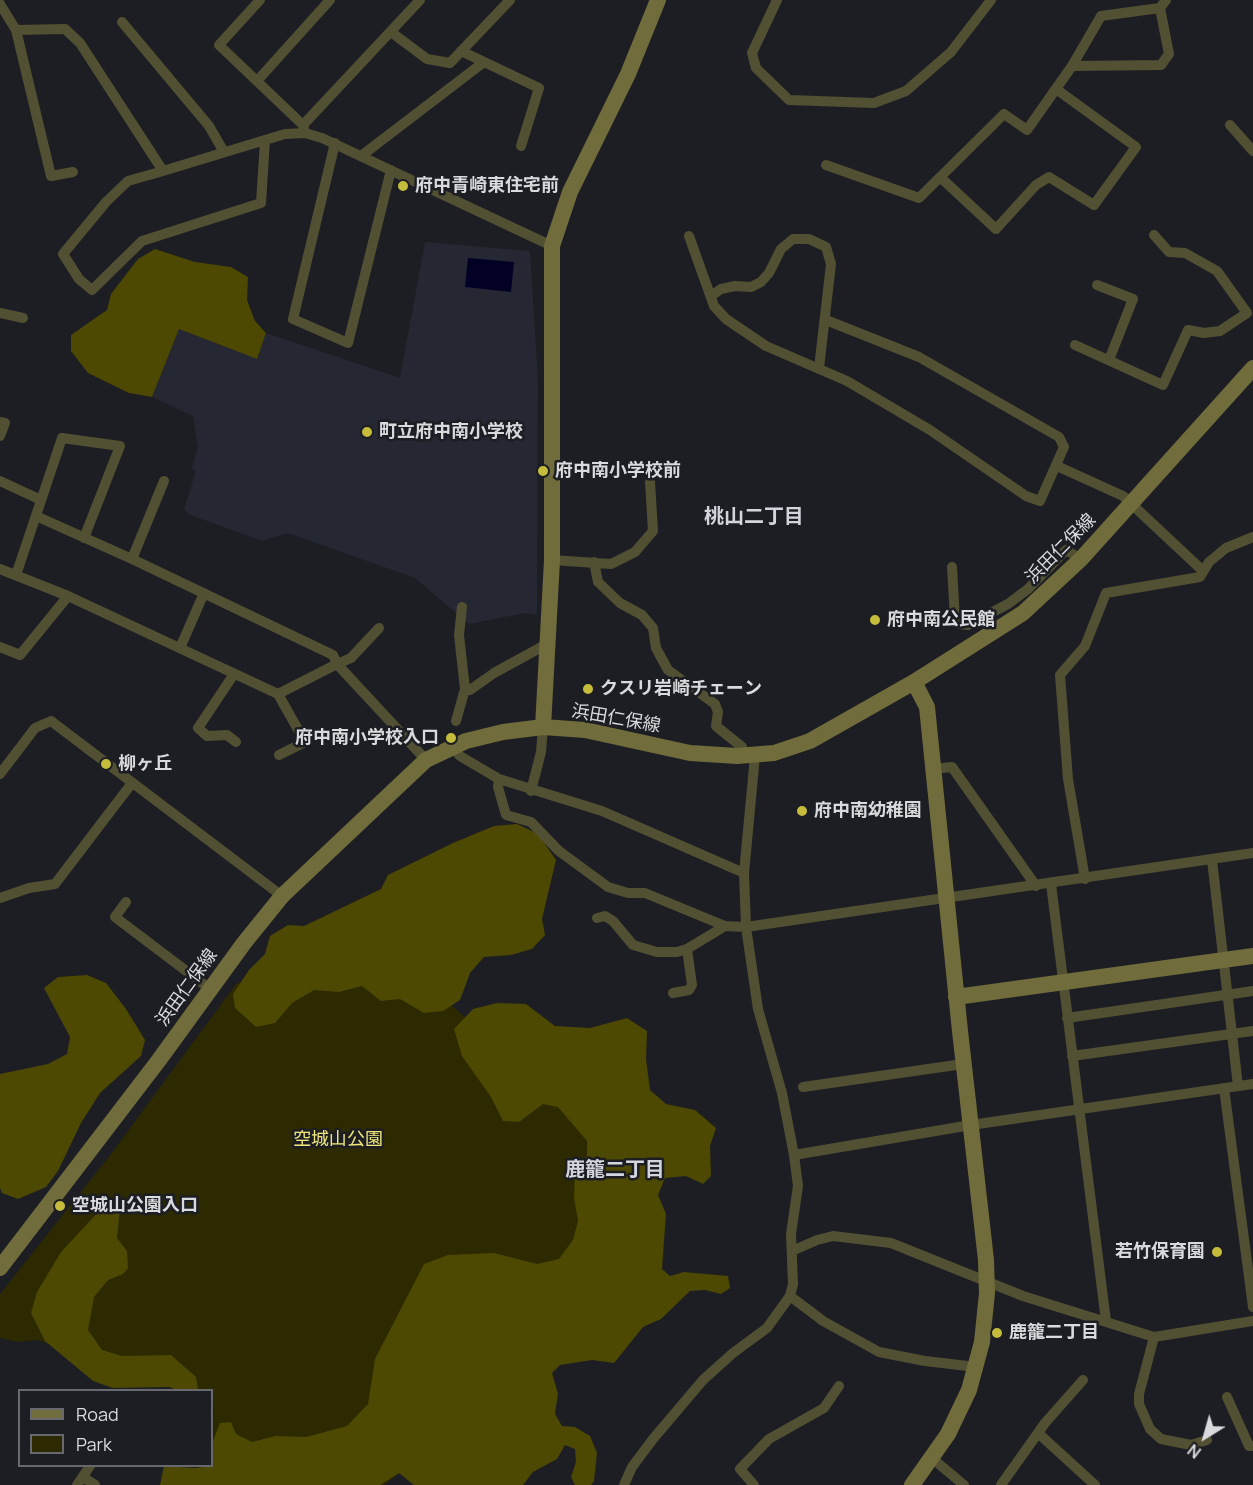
<!DOCTYPE html>
<html>
<head>
<meta charset="utf-8">
<style>
	body { margin:0 }
	#map { position:relative; width:1253px; height:1485px; overflow:hidden; background:#1c1e23; font-family:Manrope,sans-serif }
	canvas { display:block }
	.legend { position:absolute; left:18px; top:1389px; width:195px; height:78px; box-sizing:border-box; background:#1c1e23; border:2px solid #68696e; margin:0; padding:8px 10px; list-style:none; font-size:18px; color:#d9dade }
	.legend li { display:flex; align-items:center; gap:12px; height:30px }
	.legend b { width:30px; border:2px solid #68696e }
	.north { position:absolute; left:1175px; top:1407px; width:60px; height:60px; -webkit-text-stroke:4px #1c1e23; paint-order:stroke; rotate:217deg; font-size:16px; font-weight:700; line-height:24px; text-align:center; color:#d9dade }
	.north::after { content:''; display:block; margin:auto; width:21px; height:27px; background:#d9dade; clip-path:polygon(50% 0,100% 100%,50% 72%,0 100%) }
</style>
</head>
<body>
<div id="map">
<canvas width="1253" height="1485"></canvas>
<ul class="legend">
<li><b style="height:8px;background:#706c3b"></b>Road</li>
<li><b style="height:16px;background:#2d2a01"></b>Park</li>
</ul>
<div class="north">N</div>
</div>
<script>
const c = document.querySelector('canvas').getContext('2d');
c.lineJoin = 'round';
function fillPath(path, color) {
  c.fillStyle = color;
  c.fill(path, 'evenodd');
}
function poly(rows) {
  const path = new Path2D();
  for (const r of rows) {
    path.moveTo(r[0], r[1]);
    for (let i = 2; i < r.length; i += 2) path.lineTo(r[i], r[i + 1]);
  }
  return path;
}
function trace(path, color, width, dash) {
  c.strokeStyle = color;
  c.lineWidth = width;
  c.lineCap = dash ? 'butt' : 'round';
  c.setLineDash(dash || []);
  c.stroke(path);
}
function drawText(font, color, halo, rows, align = 'center') {
  c.font = font + ' Manrope,"Noto Sans JP",sans-serif';
  c.lineWidth = 5;
  c.setLineDash([]);
  c.textBaseline = 'middle';
  c.strokeStyle = halo;
  c.fillStyle = color;
  for (const [text, x, y, turn = 0] of rows) {
    c.save();
    c.translate(x, y);
    c.rotate((+turn || 0) * Math.PI / 180);
    c.textAlign = isNaN(turn) ? turn : align;
    if (halo) c.strokeText(text, 0, 0);
    c.fillText(text, 0, 0);
    c.restore();
  }
}
const built = poly([
	[425,242,530,251,538,381,537,615,524,613,469,624,415,578,288,533,262,541,188,514,184,509,196,471,192,468,198,448,193,416,152,397,179,329,257,359,266,333,400,378]
]);
const green = poly([
	[284,969,448,1002,470,1022,584,1100,596,1216,406,1468,384,1485,296,1485,212,1466,214,1412,212,1390,197,1390,37,1340,17,1342,0,1338,0,1294,111,1154,236,984,255,975]
]);
const forest = poly([
	[155,249,195,262,231,267,248,277,247,300,255,321,266,333,257,359,179,329,152,397,129,393,88,373,71,351,71,335,107,310,111,294,138,259],
	[517,824,538,834,556,860,542,919,545,935,532,949,511,955,484,957,470,973,460,1000,443,1011,424,1013,400,999,381,1001,362,986,339,992,314,990,292,1003,275,1023,256,1027,235,1008,233,994,249,970,265,954,270,936,288,925,304,926,381,889,388,875,453,843,494,826],
	[87,975,106,983,126,1009,145,1040,141,1056,100,1093,81,1123,58,1171,46,1187,18,1199,2,1193,0,1188,0,1074,48,1064,67,1054,70,1037,44,988,58,977],
	[497,1003,526,1004,555,1026,590,1028,627,1018,647,1031,646,1059,650,1090,666,1104,695,1110,716,1128,710,1146,711,1176,703,1184,686,1176,665,1178,658,1195,666,1214,662,1269,670,1276,684,1272,728,1276,730,1288,721,1294,705,1290,690,1291,661,1319,643,1327,614,1363,592,1360,560,1365,552,1373,558,1394,555,1414,562,1426,575,1427,590,1436,597,1453,594,1481,591,1485,575,1485,571,1477,576,1462,575,1449,565,1445,557,1459,533,1472,523,1485,414,1485,399,1473,380,1485,160,1485,164,1466,195,1468,212,1466,212,1444,220,1423,231,1422,236,1434,252,1442,275,1436,306,1437,347,1426,368,1404,375,1359,424,1264,448,1255,494,1253,537,1264,559,1259,573,1240,578,1221,574,1198,575,1173,587,1156,587,1141,558,1107,543,1104,519,1122,503,1121,491,1097,462,1056,454,1029,473,1009],
	[112,1202,120,1208,117,1238,127,1251,128,1268,123,1274,108,1280,94,1297,88,1330,102,1350,122,1356,171,1355,196,1377,198,1390,177,1390,169,1387,113,1388,93,1381,45,1341,31,1313,37,1292,61,1252,101,1209]
]);
const water = poly([
	[468,258,514,262,511,292,465,287]
]);
const street = poly([
	[260,0,219,45,303,125],
	[777,0,752,53,756,68,789,100,874,103,906,91,951,52,991,0],
	[0,4,16,30,51,176,73,172],
	[122,22,209,126,224,152],
	[16,30,65,29,80,43,163,171],
	[391,32,427,59,450,63,510,0],
	[461,51,539,88,521,146],
	[1072,66,1161,65,1169,54,1160,8],
	[257,81,330,0],
	[1230,125,1253,151],
	[305,133,303,125,420,0],
	[265,140,261,203,142,241,92,290,79,279,63,254,106,202,128,181,163,171,265,140,285,134,305,133,322,138,552,246],
	[335,143,293,319,348,343,391,170],
	[361,156,484,62],
	[826,165,919,198,1004,114,1027,130,1072,66,1101,16,1160,8,1166,0],
	[940,177,996,229,1036,185,1049,177,1094,205,1136,147,1056,89],
	[689,236,714,306,726,319,766,346,847,381,930,430,1026,496,1040,501,1064,447,1059,437,919,357,826,320],
	[1097,285,1133,299,1109,360],
	[711,296,721,289,735,286,751,287,761,282,769,273,781,249,793,239,809,239,826,247,831,264,819,368],
	[0,313,23,318],
	[1075,345,1163,385,1188,330,1204,333,1220,331,1247,313,1217,271,1185,253,1169,252,1154,235],
	[0,422,5,423,0,436],
	[1057,466,1123,496,1203,571],
	[0,481,41,500],
	[36,516,132,559,333,655,337,664,351,658,379,628],
	[132,559,164,481],
	[552,560,611,564,635,552,653,531,650,482],
	[594,562,598,582,620,603,642,615,653,628,656,648,668,670,715,704,718,712,716,726,742,747,744,756],
	[952,567,955,619,960,624,968,625,1008,604,1028,589,1066,550,1081,559],
	[0,569,68,596,278,694,337,664,426,760],
	[16,575,62,438,120,446,84,538],
	[462,607,459,635,465,689,470,690,494,673,547,644],
	[0,647,20,655,68,596],
	[180,648,204,593],
	[234,674,198,728,207,736,227,735,236,742],
	[278,694,305,742,279,755],
	[456,721,465,689],
	[451,746,460,756,499,779,602,811,744,873],
	[932,769,952,767,1036,886],
	[0,774,35,728,51,721,282,896],
	[499,779,498,787,506,815,531,822,559,851,608,887,628,893,645,893,725,926,746,927,1253,853],
	[531,791,541,752,543,727],
	[1212,860,1238,1086],
	[1085,879,1068,779,1060,675,1085,646,1106,593,1200,577,1209,562,1226,548,1253,537],
	[1051,884,1106,1321],
	[0,898,29,888,55,884,132,783],
	[126,902,115,917,210,989],
	[597,918,605,916,613,921,633,945,657,952,677,952,687,949,725,926],
	[673,993,689,990,692,985,687,949],
	[1067,1018,1253,991],
	[1072,1056,1253,1031],
	[803,1087,963,1064],
	[1224,1088,1253,1307],
	[794,1155,971,1125,1253,1084],
	[792,1251,817,1240,833,1236,891,1243,1023,1296,1154,1337,1253,1321],
	[790,1296,823,1321,879,1352,925,1361,976,1367],
	[1154,1337,1139,1394,1139,1404,1150,1429,1161,1439,1191,1445,1207,1440],
	[1227,1397,1249,1446,1253,1446],
	[1038,1433,1095,1485],
	[933,1459,964,1485],
	[83,1477,95,1485],
	[77,1485,90,1466],
	[624,1485,632,1467,653,1439,703,1380,733,1353,767,1328,790,1296,793,1284,791,1234,798,1186,794,1155,782,1093,758,1009,746,927,744,873,755,756],
	[754,1485,740,1469,769,1439,824,1408,839,1386],
	[1001,1485,1045,1423,1083,1380]
]);
const secondary = poly([
	[543,727,552,560,552,246,570,192,628,74,658,0],
	[956,997,1253,956],
	[0,1268,159,1060,244,943,282,896,426,760,466,741,503,732,543,727,585,730,690,753,737,756,774,753,810,741,914,682,1023,613,1081,559,1253,368],
	[912,1485,948,1434,969,1390,982,1342,987,1293,986,1260,960,1031,927,707,914,682]
]);
const markers = [
	[403,186,6,"#c6bc3c"],
	[367,432,6,"#c6bc3c"],
	[543,471,6,"#c6bc3c"],
	[875,620,6,"#c6bc3c"],
	[588,689,6,"#c6bc3c"],
	[451,738,6,"#c6bc3c"],
	[106,764,6,"#c6bc3c"],
	[802,811,6,"#c6bc3c"],
	[60,1206,6,"#c6bc3c"],
	[1217,1252,6,"#c6bc3c"],
	[997,1333,6,"#c6bc3c"]
];
const poiNames = [
	["府中青崎東住宅前",415,186],
	["町立府中南小学校",379,432],
	["府中南小学校前",555,471],
	["府中南公民館",887,620],
	["クスリ岩崎チェーン",600,689],
	["府中南小学校入口",439,738,"right"],
	["柳ヶ丘",118,764],
	["府中南幼稚園",814,811],
	["空城山公園入口",72,1206],
	["若竹保育園",1205,1252,"right"],
	["鹿籠二丁目",1009,1333]
];
const streetNames = [
	["浜田仁保線",1061,549,-45],
	["浜田仁保線",616,719,10],
	["浜田仁保線",187,988,-54]
];
const parkNames = [
	["空城山公園",338,1140]
];
const neighbourhoodNames = [
	["桃山二丁目",754,517],
	["鹿籠二丁目",615,1170]
];
fillPath(built, '#252832');
fillPath(green, '#2d2a01');
fillPath(forest, '#4d4802');
fillPath(water, '#030026');
trace(street, '#525032', 10);
trace(secondary, '#706c3b', 16);
for (const [x, y, r, color] of markers) {
  const dot = new Path2D();
  dot.arc(x, y, r, 0, 2 * Math.PI);
  c.fillStyle = color;
  c.fill(dot);
  trace(dot, '#1c1e23', 2);
}
drawText('bold 18px', '#d9dade', '#1c1e23', poiNames, 'left');
drawText('18px', '#d9dade', '#1c1e23', streetNames);
drawText('18px', '#eee577', '#1c1e23', parkNames);
drawText('bold 20px', '#d3d5dd', '#1c1e23', neighbourhoodNames);
</script>
</body>
</html>
